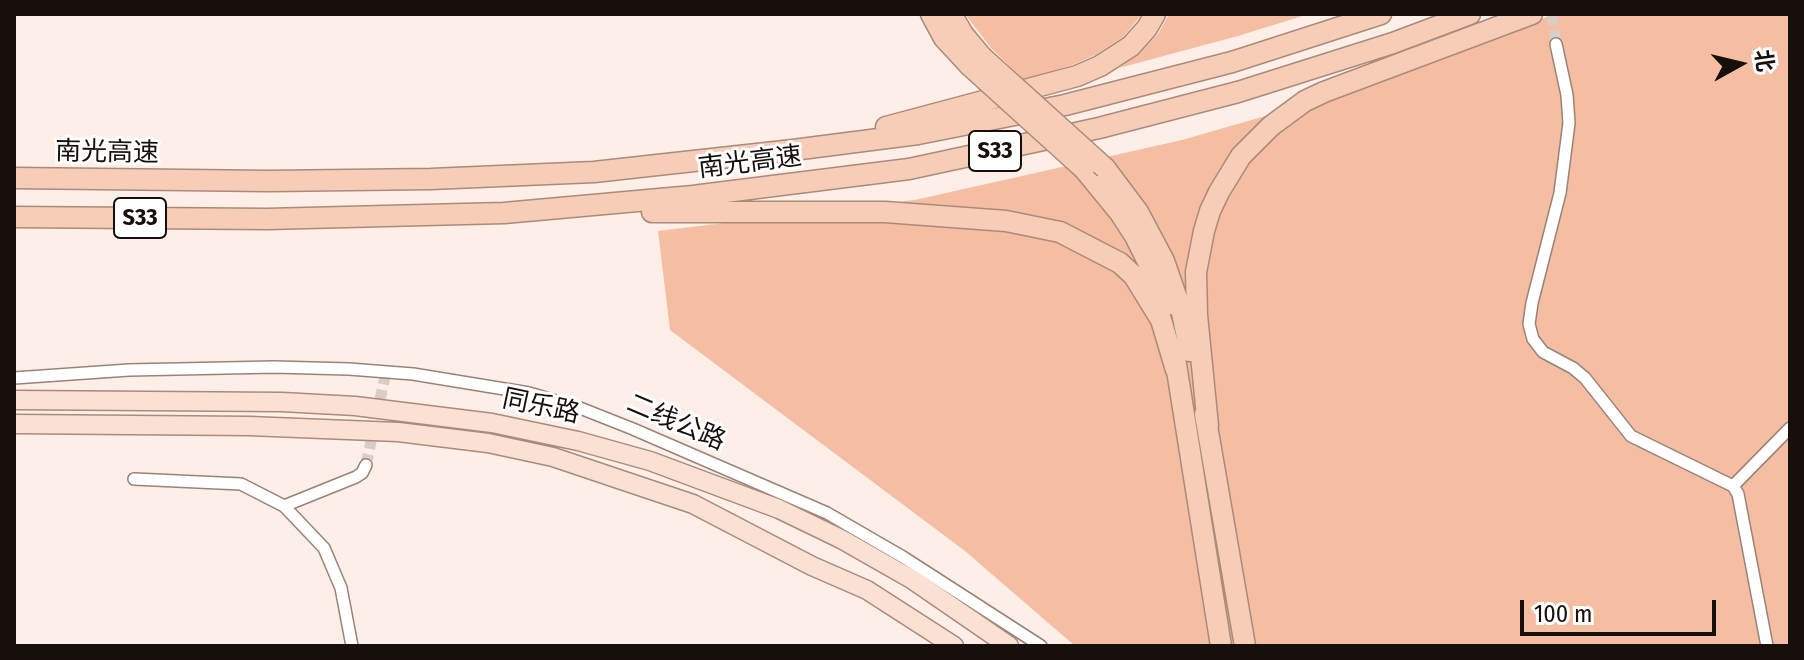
<!DOCTYPE html>
<html>
<head>
<meta charset="utf-8">
<style>
	body { margin:0 }
	#map { position:relative; width:1804px; height:660px; overflow:hidden; background:#fdeee7; font-family:"Fira Sans Condensed","Noto Sans SC",sans-serif }
	canvas { display:block }
	.frame { position:absolute; inset:0; border:16px solid #170f0b; pointer-events:none }
	.north { position:absolute; left:1700px; top:24px; width:80px; height:80px; -webkit-text-stroke:6px #fff; paint-order:stroke; rotate:82deg; font-size:22px; font-weight:700; line-height:32px; text-align:center; color:#170f0b }
	.north::after { content:''; display:block; margin:auto; width:28px; height:36px; background:#170f0b; clip-path:polygon(50% 0,100% 100%,50% 72%,0 100%) }
	.scale { position:absolute; left:1520px; top:600px; width:196px; height:36px; box-sizing:border-box; border:4px solid #170f0b; border-top:0; padding-left:10px; font-size:24px; line-height:28px; white-space:nowrap; color:#170f0b; -webkit-text-stroke:6px #fff; paint-order:stroke }
</style>
</head>
<body>
<div id="map">
<canvas width="1804" height="660"></canvas>
<div class="frame"></div>
<div class="north">北</div>
<div class="scale">100 m</div>
</div>
<script>
const c = document.querySelector('canvas').getContext('2d');
c.lineJoin = 'round';
function fillPath(path, color) {
  c.fillStyle = color;
  c.fill(path, 'evenodd');
}
function poly(rows) {
  const path = new Path2D();
  for (const r of rows) {
    path.moveTo(r[0], r[1]);
    for (let i = 2; i < r.length; i += 2) path.lineTo(r[i], r[i + 1]);
  }
  return path;
}
function trace(path, color, width, dash) {
  c.strokeStyle = color;
  c.lineWidth = width;
  c.lineCap = dash ? 'butt' : 'round';
  c.setLineDash(dash || []);
  c.stroke(path);
}
function drawText(font, color, halo, rows, align = 'center') {
  c.font = font + ' "Fira Sans Condensed","Noto Sans SC",sans-serif';
  c.lineWidth = 6;
  c.setLineDash([]);
  c.textBaseline = 'middle';
  c.strokeStyle = halo;
  c.fillStyle = color;
  for (const [text, x, y, turn = 0] of rows) {
    c.save();
    c.translate(x, y);
    c.rotate((+turn || 0) * Math.PI / 180);
    c.textAlign = isNaN(turn) ? turn : align;
    if (halo) c.strokeText(text, 0, 0);
    c.fillText(text, 0, 0);
    c.restore();
  }
}
const green = poly([
	[965,14,1142,14,1123,37,1095,55,1072,65,1024,80,991,48],
	[1169,14,1309,14,1238,36,1119,68,1140,53,1158,34],
	[1554,14,1790,14,1790,646,1075,646,965,551,670,330,658,231,915,200,1182,140,1321,100,1491,39]
]);
const streetTunnel = poly([
	[1552,14,1556,44],
	[366,465,386,372]
]);
const street = poly([
	[1556,44,1567,95,1569,123,1560,193,1532,303,1529,324,1533,339,1543,352,1573,368,1585,378,1631,436,1733,486,1738,494,1767,646],
	[14,378,129,370,274,367,349,369,413,374,529,393,580,408,633,429,827,513,903,557,1041,646],
	[134,479,241,484,284,506,324,548,341,588,352,646],
	[1733,486,1790,428],
	[284,506,356,477,362,473,366,465]
]);
const primary = poly([
	[14,400,282,402,355,406,492,423,578,441,650,461,779,509,841,539,913,580,1009,646],
	[14,424,249,426,398,432,488,443,553,457,693,504,812,566,867,590,954,646]
]);
const highway = poly([
	[931,14,944,38,969,65],
	[951,14,963,34,982,57],
	[886,127,1077,76,1100,66,1131,46,1147,28,1155,14],
	[1105,168,1138,212,1164,261,1182,313,1190,351],
	[1084,169,1120,213,1135,236,1148,262,1164,307],
	[14,178,269,181,431,179,594,172,793,150,918,134,1065,105,1232,62,1381,14],
	[652,212,885,212,1006,221,1060,232,1120,263,1134,276,1161,320,1176,370],
	[14,217,267,219,504,213,693,196,909,169,1099,128,1238,92,1393,43,1470,14],
	[1175,358,1221,646],
	[1205,414,1245,646],
	[1208,426,1197,315,1196,272,1204,231,1210,211,1219,192,1241,156,1271,126,1305,101,1324,92,1532,14]
]);
const highwayBridge = poly([
	[982,57,1105,168],
	[969,65,1084,169]
]);
const shields = [
	[995,151,52],
	[140,218,52]
];
const shieldNames = [
	["S33",995,151],
	["S33",140,218]
];
const streetNames = [
	["南光高速",107,153,1],
	["南光高速",750,163,-7],
	["同乐路",541,407,12],
	["二线公路",676,423,23]
];
fillPath(green, '#f5bda1');
trace(streetTunnel, '#dacdc6', 11, [11, 5.5]);
trace(street, '#998378', 14);
trace(primary, '#a98a7b', 21);
trace(highway, '#a98a7b', 23);
trace(street, '#fff', 11);
trace(primary, '#fae1d4', 18);
trace(highway, '#f7cdb8', 20);
trace(highwayBridge, '#a98a7b', 23, []);
trace(highwayBridge, '#f7cdb8', 20);
for (const [x, y, w] of shields) {
  const box = new Path2D();
  box.roundRect(x - w / 2, y - 20, w, 40, 6);
  c.fillStyle = '#fff';
  c.fill(box);
  trace(box, '#170f0b', 2);
}
drawText('bold 24px', '#170f0b', null, shieldNames);
drawText('26px', '#170f0b', '#fff', streetNames);
</script>
</body>
</html>
